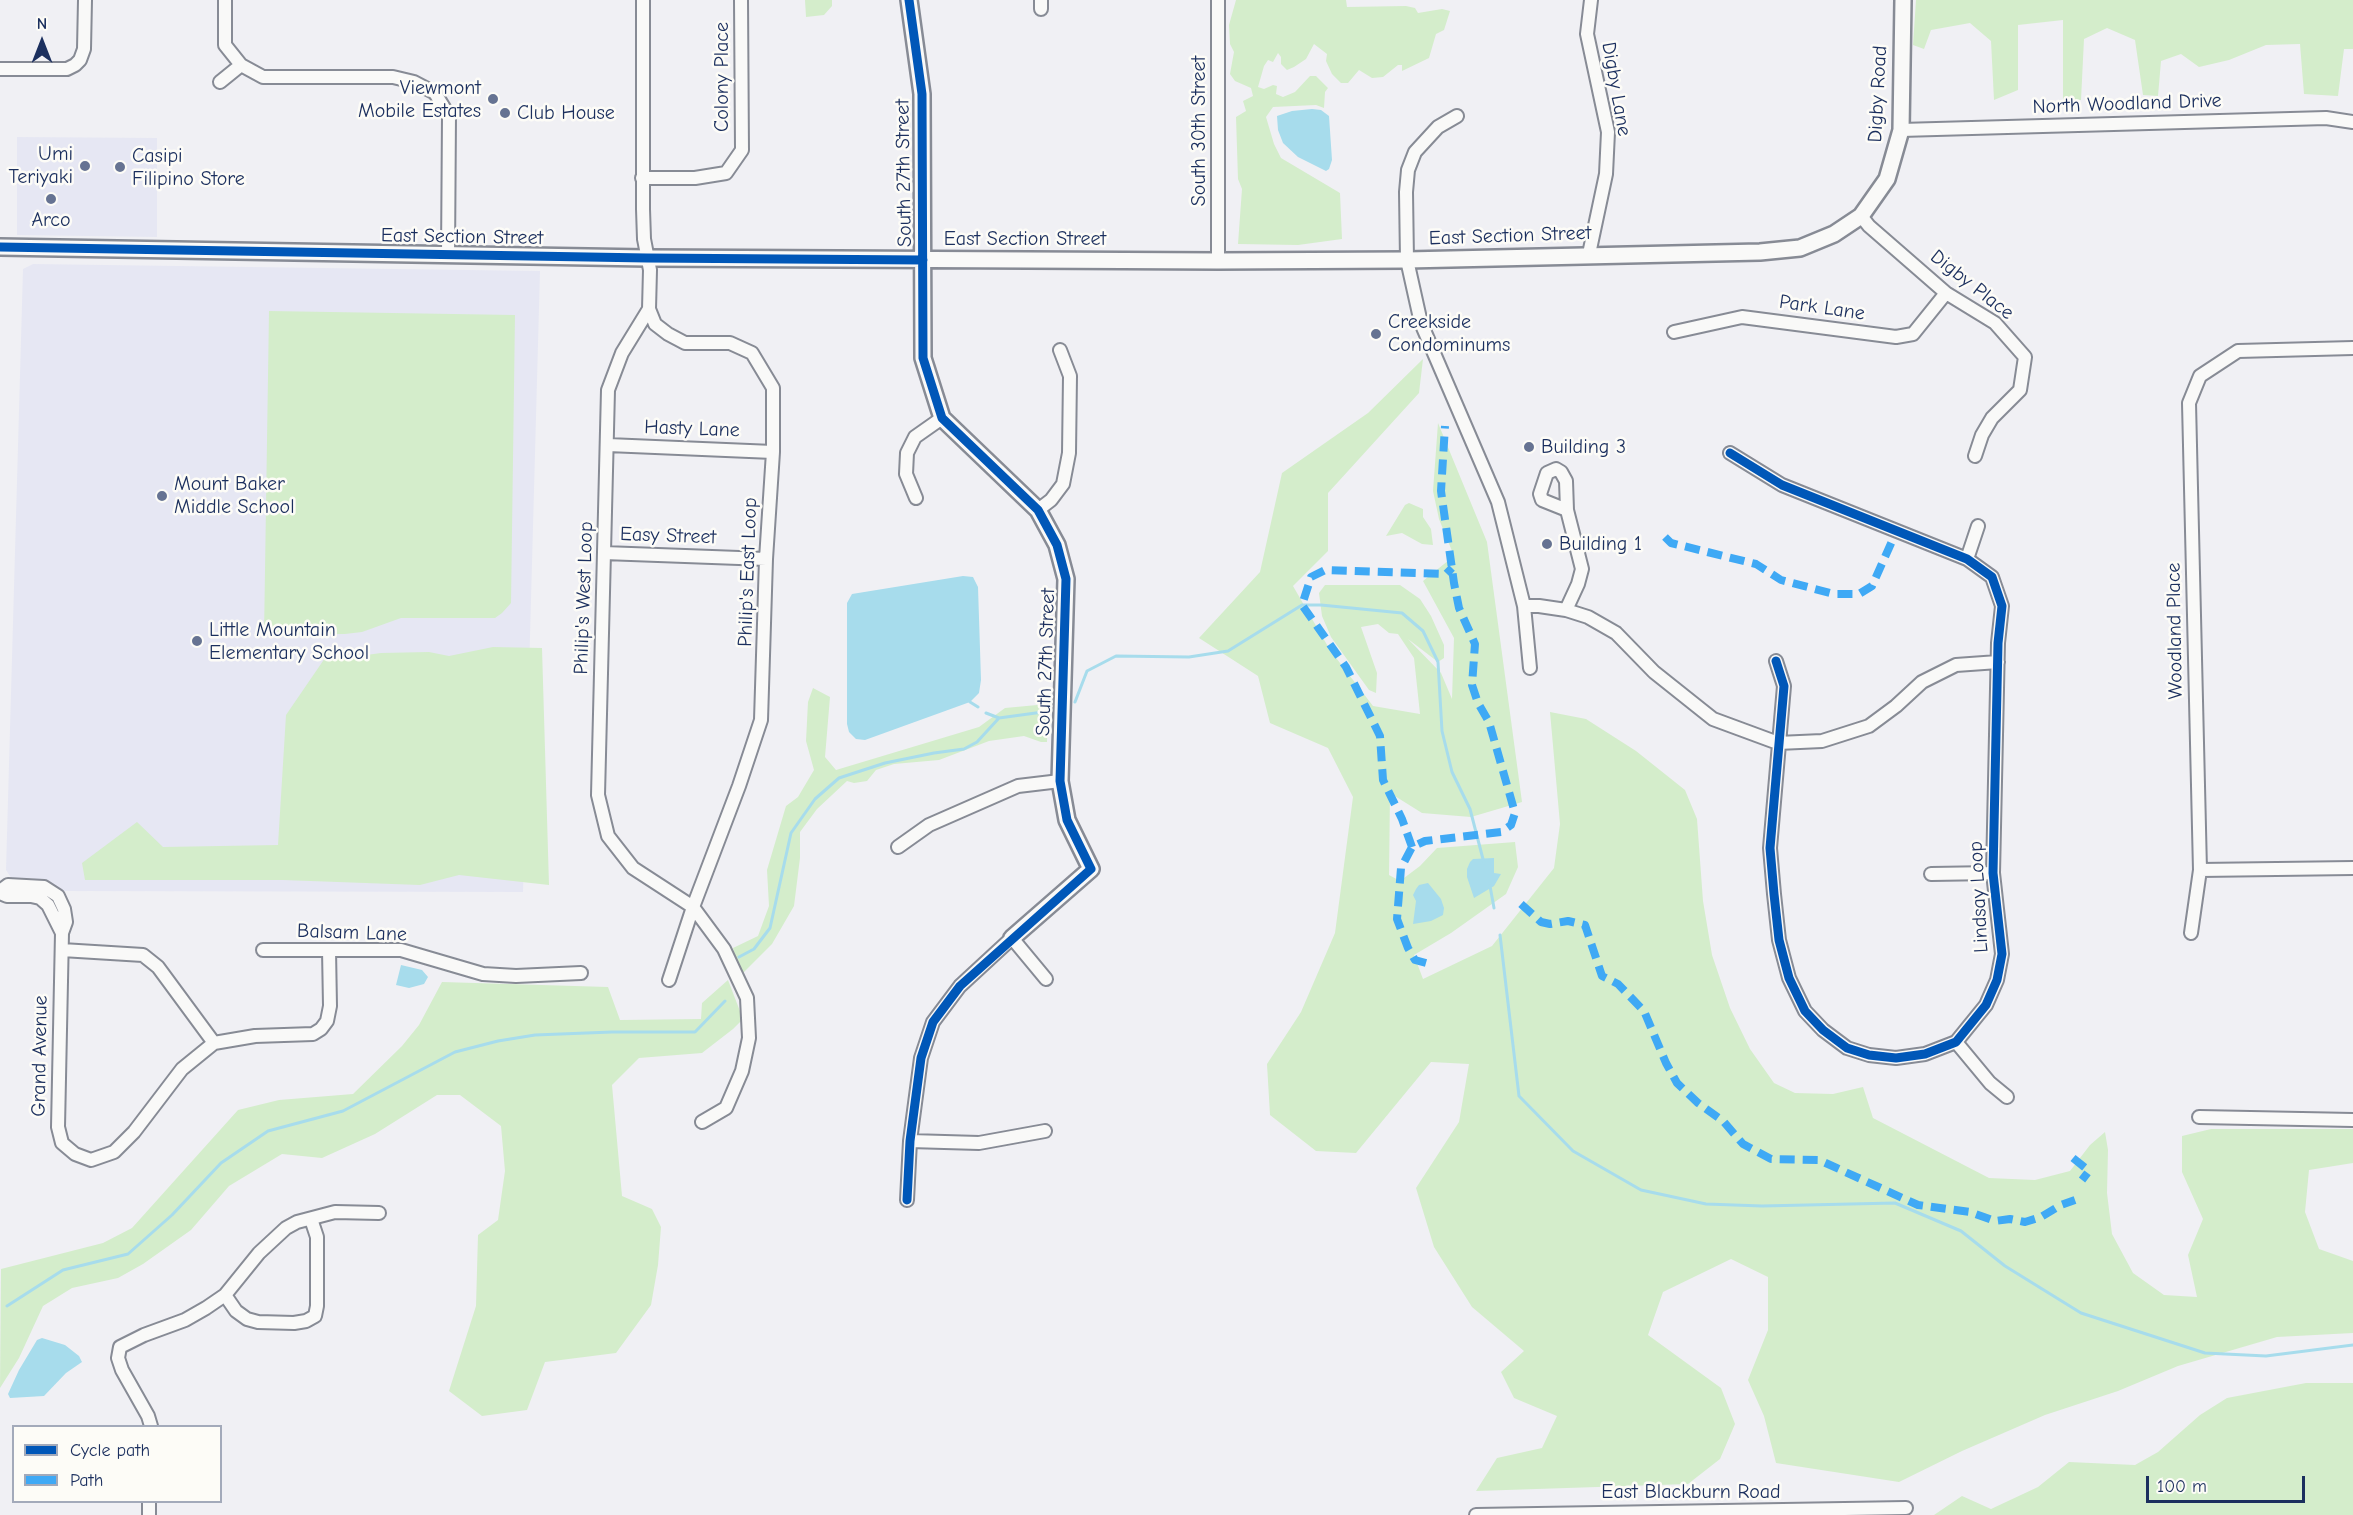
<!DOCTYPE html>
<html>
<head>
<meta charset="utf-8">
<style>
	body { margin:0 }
	#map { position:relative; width:2353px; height:1515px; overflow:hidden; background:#f0f0f4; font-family:"Comic Neue",sans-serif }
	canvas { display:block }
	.legend { position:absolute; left:12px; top:1425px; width:210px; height:78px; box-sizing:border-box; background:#fdfcf7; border:2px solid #a3aaba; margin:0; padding:8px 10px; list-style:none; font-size:18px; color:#1b2f5e }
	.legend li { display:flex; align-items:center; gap:12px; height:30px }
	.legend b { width:30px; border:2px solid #a3aaba }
	.north { position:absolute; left:12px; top:12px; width:60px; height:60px; -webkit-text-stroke:4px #fdfcf7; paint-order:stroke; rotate:0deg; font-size:16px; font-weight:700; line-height:24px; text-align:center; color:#1b2f5e }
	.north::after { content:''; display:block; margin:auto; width:21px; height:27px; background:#1b2f5e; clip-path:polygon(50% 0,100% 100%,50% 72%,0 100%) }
	.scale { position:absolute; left:2146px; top:1476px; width:159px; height:27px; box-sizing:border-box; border:3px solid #1b2f5e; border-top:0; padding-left:8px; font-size:18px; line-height:21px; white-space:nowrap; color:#1b2f5e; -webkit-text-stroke:4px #fdfcf7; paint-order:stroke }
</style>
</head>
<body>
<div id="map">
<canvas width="2353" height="1515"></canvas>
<ul class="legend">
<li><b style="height:8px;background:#0057b8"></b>Cycle path</li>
<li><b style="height:8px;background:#3fa9f5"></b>Path</li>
</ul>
<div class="north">N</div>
<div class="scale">100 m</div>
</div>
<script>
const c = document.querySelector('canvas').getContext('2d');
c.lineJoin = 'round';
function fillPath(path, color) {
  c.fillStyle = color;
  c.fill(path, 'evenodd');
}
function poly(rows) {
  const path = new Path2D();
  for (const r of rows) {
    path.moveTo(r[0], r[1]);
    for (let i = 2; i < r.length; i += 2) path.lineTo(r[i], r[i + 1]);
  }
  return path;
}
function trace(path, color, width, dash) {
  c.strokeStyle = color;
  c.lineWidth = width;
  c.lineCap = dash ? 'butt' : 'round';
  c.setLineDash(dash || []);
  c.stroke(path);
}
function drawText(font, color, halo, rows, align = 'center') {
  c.font = font + ' "Comic Neue",sans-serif';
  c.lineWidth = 5;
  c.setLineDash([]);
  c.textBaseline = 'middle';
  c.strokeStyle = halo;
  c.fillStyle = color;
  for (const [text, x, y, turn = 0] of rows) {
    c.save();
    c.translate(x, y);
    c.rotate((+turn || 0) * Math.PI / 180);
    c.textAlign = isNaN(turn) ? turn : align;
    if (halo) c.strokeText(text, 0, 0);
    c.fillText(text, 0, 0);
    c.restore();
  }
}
const built = poly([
	[17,137,157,138,157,237,17,235],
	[33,264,540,271,523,892,59,891,53,886,32,878,12,879,6,870,23,269]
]);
const green = poly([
	[805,0,832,0,832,6,824,15,806,17],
	[1236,0,1346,0,1347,7,1406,6,1415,8,1418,13,1442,9,1450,11,1444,30,1436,34,1429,58,1402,71,1402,65,1398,65,1383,77,1372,78,1359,70,1348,83,1341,83,1332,74,1326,61,1327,54,1314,44,1306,59,1294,67,1287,70,1281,64,1281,57,1278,53,1273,62,1268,60,1264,66,1258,87,1264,89,1273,85,1277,86,1276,94,1283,97,1295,92,1310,76,1316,76,1328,88,1325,92,1324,108,1316,105,1273,107,1266,117,1274,144,1281,158,1340,193,1342,239,1298,245,1238,244,1242,189,1238,179,1236,117,1246,111,1243,101,1253,96,1251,88,1235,81,1230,74,1234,52,1230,44,1229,25],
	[1916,0,2353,0,2353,49,2344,49,2338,96,2304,94,2300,44,2266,45,2229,60,2199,67,2181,54,2161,61,2158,96,2143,95,2135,40,2107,28,2084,39,2081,100,2063,101,2063,20,2018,25,2018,90,1994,100,1991,41,1970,23,1931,30,1924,49,1913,45],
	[269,311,515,315,511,603,502,613,495,618,401,618,362,632,345,634,264,635],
	[1423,359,1419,393,1328,493,1328,551,1293,586,1330,650,1373,706,1420,714,1414,658,1398,634,1389,633,1378,624,1361,627,1377,673,1376,693,1369,690,1331,637,1322,616,1319,593,1325,585,1400,585,1420,599,1431,616,1444,645,1444,658,1438,662,1408,639,1441,673,1452,699,1454,638,1423,581,1454,556,1439,519,1433,491,1438,423,1487,542,1522,802,1471,817,1422,813,1390,793,1389,875,1400,881,1420,866,1437,848,1515,842,1518,867,1506,894,1451,933,1414,955,1423,979,1492,946,1554,868,1560,824,1550,712,1586,719,1636,751,1685,790,1697,819,1703,901,1712,955,1730,1008,1750,1049,1774,1083,1795,1093,1833,1094,1863,1087,1873,1118,1989,1178,2035,1180,2070,1171,2090,1145,2105,1132,2108,1150,2107,1193,2112,1234,2133,1273,2164,1295,2197,1297,2188,1255,2203,1219,2182,1172,2182,1136,2211,1129,2353,1129,2353,1163,2309,1170,2305,1212,2319,1249,2353,1261,2353,1333,2277,1337,2178,1366,2118,1391,2045,1415,1962,1451,1899,1482,1776,1463,1764,1416,1748,1380,1768,1330,1768,1277,1731,1259,1663,1292,1648,1335,1721,1388,1735,1424,1720,1459,1688,1484,1476,1491,1497,1458,1542,1448,1557,1416,1514,1398,1501,1372,1524,1351,1472,1307,1434,1247,1416,1188,1459,1122,1469,1064,1431,1062,1356,1153,1316,1151,1270,1115,1267,1064,1301,1012,1335,933,1353,797,1328,748,1270,723,1258,676,1199,638,1260,572,1282,473,1368,413],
	[1409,503,1423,509,1423,517,1431,529,1433,545,1422,544,1402,533,1386,536,1405,505],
	[493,647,542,648,549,885,459,875,420,885,283,880,85,880,82,863,137,822,163,847,278,845,286,715,325,658,344,658,381,653,429,652,449,656],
	[813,688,830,697,825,757,836,770,979,727,1005,708,1048,704,1047,742,1041,742,1024,736,989,741,939,760,894,764,876,770,867,781,854,783,847,781,817,809,800,832,800,858,794,906,772,944,740,976,733,948,758,936,769,906,767,870,786,806,798,797,814,770,806,741,808,702],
	[728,980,743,1019,733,1029,702,1053,639,1058,612,1085,622,1196,652,1209,661,1227,658,1265,651,1305,616,1353,545,1362,527,1410,482,1416,449,1391,476,1306,478,1235,498,1220,505,1171,501,1126,460,1095,437,1095,375,1134,322,1158,282,1154,229,1186,191,1230,143,1264,118,1278,72,1288,43,1306,19,1358,0,1388,1,1269,103,1243,132,1228,238,1110,279,1100,353,1094,402,1046,419,1025,442,982,608,987,620,1020,701,1019,702,1003],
	[2306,1383,2353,1383,2353,1515,1934,1515,1962,1496,1991,1509,2038,1487,2069,1462,2135,1465,2158,1452,2200,1415,2227,1398]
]);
const water = poly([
	[1312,109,1321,110,1329,116,1332,160,1329,169,1326,171,1298,157,1283,143,1278,130,1277,116,1292,111],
	[963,576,973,577,978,587,981,680,979,693,970,702,865,740,856,739,849,732,847,724,847,603,852,594],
	[1494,858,1494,873,1501,874,1494,886,1474,898,1467,877,1467,869,1470,862,1473,859],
	[1428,883,1441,899,1444,908,1443,915,1431,921,1413,924,1416,901,1413,895,1416,889,1419,885],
	[401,965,422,970,428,977,424,984,409,988,396,985],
	[42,1338,65,1345,79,1356,82,1362,66,1373,44,1396,10,1398,8,1394,19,1370,37,1340]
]);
const stream = poly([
	[970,702,978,707],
	[1075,702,1087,671,1116,656,1189,657,1228,651,1302,605,1321,605,1402,613,1423,631,1438,662,1442,731,1452,772,1470,809,1484,863],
	[986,713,999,718],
	[1490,886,1494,908],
	[1500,935,1519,1096,1573,1151,1641,1190,1706,1204,1762,1206,1895,1203,1961,1231,2005,1266,2081,1313,2205,1353,2266,1356,2353,1345],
	[739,957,754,949,770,928,791,833,815,799,839,778,885,763,934,753,964,749,977,742,999,718,1043,712],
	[7,1306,63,1270,128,1254,172,1215,221,1163,268,1131,343,1111,455,1052,498,1041,535,1035,612,1032,695,1032,725,1001]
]);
const minor = poly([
	[225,0,225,45,241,65,263,77,393,77,414,82,435,93,449,116,448,255],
	[643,0,643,209,644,239,650,270,649,309,622,353,608,390,598,795,608,836,633,868,693,907,724,949,747,998,749,1038,742,1071,726,1108,702,1122],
	[1041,0,1041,9],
	[1218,0,1218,261],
	[0,69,67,69,75,65,80,60,84,49,85,0],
	[220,82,241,65],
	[1457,116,1438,127,1415,152,1408,170,1406,192,1407,260,1421,323,1498,502,1524,606,1530,668],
	[1901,130,2326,118,2353,122],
	[642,178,695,178,726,173,742,150,741,0],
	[1861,216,1869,226,1946,293,1995,323,2025,357,2020,390,1992,418,1982,435,1975,456],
	[1589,254,1606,174,1608,132,1587,34,1591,0],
	[649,309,655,324,668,334,685,343,730,343,752,353,773,388,773,452,766,559,761,720,739,786,693,907,669,980],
	[1674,332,1742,317,1896,337,1913,334,1946,293],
	[608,445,773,452],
	[1730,453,1782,485,1967,559,1992,577,2002,606,1998,643,1993,873,2002,954,1997,980,1986,1005,1956,1042,1925,1054,1896,1058,1869,1055,1847,1048,1823,1030,1805,1011,1789,978,1779,940,1774,894,1770,848,1784,686,1776,661],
	[916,498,906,474,907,453,915,437,942,418],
	[1038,510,1051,500,1063,484,1069,453,1070,376,1060,350],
	[604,553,766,559],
	[1967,559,1978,526],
	[1524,606,1539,606,1566,610,1588,617,1616,633,1654,672,1713,719,1778,743,1822,741,1869,726,1896,706,1922,682,1956,665,1998,662],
	[1566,610,1578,584,1582,569,1567,510,1566,481,1561,472,1556,469,1547,473,1540,494,1542,500,1567,510],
	[898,847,929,825,1018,786,1060,781],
	[2200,870,2353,868],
	[1931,874,1993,873],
	[0,891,8,885,44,887,58,896,64,909,66,922,62,933,58,1127,62,1143,75,1154,91,1160,114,1152,134,1132,182,1069,214,1043,255,1036,313,1034,321,1029,327,1021,330,1006,329,950],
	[0,893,7,896,31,896,40,898,48,905,62,933],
	[2191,933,2200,870,2189,403,2200,376,2238,351,2353,348],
	[62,950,143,955,158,967,214,1043],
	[263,950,401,950,483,974,516,976,581,973],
	[1956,1042,1990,1083,2007,1097],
	[2199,1117,2353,1120],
	[910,1141,979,1143,1045,1131],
	[907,1200,910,1141,921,1058,933,1022,960,986,1012,938,1046,979],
	[225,1295,236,1311,247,1319,258,1322,294,1323,306,1321,315,1316,317,1306,317,1237,311,1219],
	[151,1426,148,1416,122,1370,118,1358,120,1347,144,1335,185,1320,206,1308,225,1295,259,1253,286,1228,297,1222,335,1212,379,1213],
	[149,1515,149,1502],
	[1476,1515,1906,1508]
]);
const tertiary = poly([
	[909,0,922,94,923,358,942,418,1038,510,1057,545,1066,579,1060,781,1067,820,1091,869,1012,938],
	[0,247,647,258,1218,261,1407,260,1760,252,1800,248,1834,234,1861,216,1887,179,1901,130,1903,0]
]);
const quiet = poly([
	[1665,537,1671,543,1756,564,1781,580,1834,594,1859,594,1872,586,1893,539],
	[1412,847,1402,819,1383,780,1380,736,1346,667,1302,605,1311,577,1325,570,1446,574,1452,568],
	[1521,904,1541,922,1550,924,1568,921,1585,925,1602,976,1618,984,1644,1011,1666,1063,1677,1083,1698,1103,1723,1121,1743,1144,1771,1159,1819,1160,1918,1205,1970,1212,1995,1221,2010,1219,2025,1222,2041,1217,2061,1205,2075,1200],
	[1426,963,1415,960,1408,948,1397,919,1401,868,1412,847,1425,841,1501,832,1511,825,1515,813,1489,722,1478,703,1472,685,1475,644,1459,608,1454,583,1441,491,1445,426],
	[2073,1158,2089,1171,2082,1180]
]);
const cycleway = poly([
	[0,247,647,258,923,260],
	[1730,453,1782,485,1967,559,1992,577,2002,606,1998,643,1993,873,2002,954,1997,980,1986,1005,1956,1042,1925,1054,1896,1058,1869,1055,1847,1048,1823,1030,1805,1011,1789,978,1779,940,1774,894,1770,848,1784,686,1776,661],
	[907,1200,910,1141,921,1058,933,1022,960,986,1091,869,1067,820,1060,781,1066,579,1057,545,1038,510,942,418,923,358,922,94,909,0]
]);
const markers = [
	[493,99,6,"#667392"],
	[505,113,6,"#667392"],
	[85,166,6,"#667392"],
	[120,167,6,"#667392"],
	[51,199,6,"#667392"],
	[1376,334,6,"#667392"],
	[1529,447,6,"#667392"],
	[162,496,6,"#667392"],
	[1547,544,6,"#667392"],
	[197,641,6,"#667392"]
];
const streetNames = [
	["Colony Place",722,77,-90],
	["Digby Lane",1616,89,80],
	["Digby Road",1878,94,-87],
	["North Woodland Drive",2127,104,-2],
	["South 30th Street",1199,131,-90],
	["South 27th Street",904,173,-91],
	["East Section Street",1510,236,-2],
	["East Section Street",462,237,1],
	["East Section Street",1025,239],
	["Digby Place",1972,285,38],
	["Park Lane",1822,308,8],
	["Hasty Lane",692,429,2],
	["Easy Street",668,536,2],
	["Philip's East Loop",748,572,-88],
	["Philip's West Loop",584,598,-88],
	["Woodland Place",2175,631,-91],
	["South 27th Street",1046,662,-88],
	["Lindsay Loop",1979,897,-93],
	["Balsam Lane",352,933,2],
	["Grand Avenue",40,1056,-89],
	["East Blackburn Road",1691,1492]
];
const poiNames = [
	["Viewmont",481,88,"right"],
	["Mobile Estates",481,111,"right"],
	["Club House",517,113],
	["Umi",73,154,"right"],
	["Teriyaki",73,177,"right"],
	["Casipi",132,156],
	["Filipino Store",132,179],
	["Arco",51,220,"center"],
	["Creekside",1388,322],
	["Condominums",1388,345],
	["Building 3",1541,447],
	["Mount Baker",174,484],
	["Middle School",174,507],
	["Building 1",1559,544],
	["Little Mountain",209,630],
	["Elementary School",209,653]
];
fillPath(built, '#e6e7f3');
fillPath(green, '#d4edcb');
fillPath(water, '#a7dcec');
trace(stream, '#a7dcec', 3);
trace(minor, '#878b95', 16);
trace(tertiary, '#878b95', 20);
trace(minor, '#f9f9f8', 12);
trace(tertiary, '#f9f9f8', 15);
trace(quiet, '#3fa9f5', 8, [15, 8]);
trace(cycleway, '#0057b8', 9);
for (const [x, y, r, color] of markers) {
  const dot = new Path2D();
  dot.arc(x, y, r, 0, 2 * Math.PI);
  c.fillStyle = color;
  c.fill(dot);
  trace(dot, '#fdfcf7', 2);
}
drawText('20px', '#1b2f5e', '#fdfcf7', streetNames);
drawText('20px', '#1b2f5e', '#fdfcf7', poiNames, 'left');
</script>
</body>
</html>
